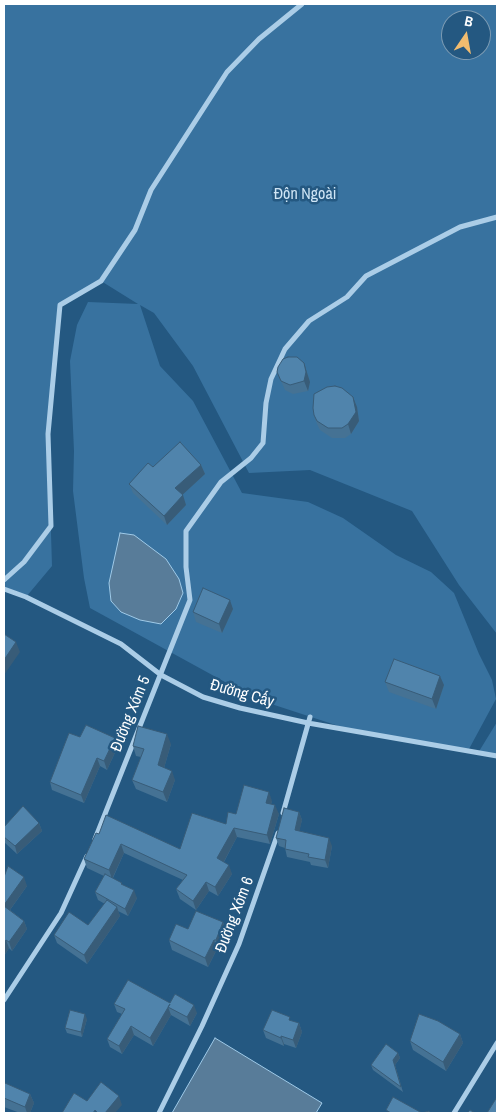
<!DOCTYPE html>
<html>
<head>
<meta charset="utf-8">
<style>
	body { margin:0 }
	#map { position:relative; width:501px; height:1117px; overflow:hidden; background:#245881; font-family:"Archivo Narrow",sans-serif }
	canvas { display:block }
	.frame { position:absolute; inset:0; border:5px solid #fff; pointer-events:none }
	.north { position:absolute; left:441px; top:10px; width:50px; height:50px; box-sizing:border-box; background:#245881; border:1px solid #7c9bb3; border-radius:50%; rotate:12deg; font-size:14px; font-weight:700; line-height:20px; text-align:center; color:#fff }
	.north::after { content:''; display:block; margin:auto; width:18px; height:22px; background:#f1bc6f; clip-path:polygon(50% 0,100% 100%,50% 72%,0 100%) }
</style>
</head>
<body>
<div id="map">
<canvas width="501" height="1117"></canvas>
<div class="frame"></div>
<div class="north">B</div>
</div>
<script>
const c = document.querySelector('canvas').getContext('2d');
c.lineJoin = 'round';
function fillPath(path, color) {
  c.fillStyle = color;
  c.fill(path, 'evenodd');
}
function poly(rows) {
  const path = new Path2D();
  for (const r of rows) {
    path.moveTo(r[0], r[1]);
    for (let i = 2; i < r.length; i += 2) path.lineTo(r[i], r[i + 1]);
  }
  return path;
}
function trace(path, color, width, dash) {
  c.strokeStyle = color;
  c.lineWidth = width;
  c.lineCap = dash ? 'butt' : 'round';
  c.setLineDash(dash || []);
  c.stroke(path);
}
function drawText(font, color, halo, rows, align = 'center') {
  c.font = font + ' "Archivo Narrow",sans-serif';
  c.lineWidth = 5;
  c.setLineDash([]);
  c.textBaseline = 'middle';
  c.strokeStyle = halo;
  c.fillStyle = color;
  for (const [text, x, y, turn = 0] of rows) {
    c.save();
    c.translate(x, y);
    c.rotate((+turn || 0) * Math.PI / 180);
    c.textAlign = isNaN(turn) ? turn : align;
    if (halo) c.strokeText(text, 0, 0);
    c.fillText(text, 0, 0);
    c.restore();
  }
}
const green = poly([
	[4,4,497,4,497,634,459,585,412,511,310,470,249,473,193,366,154,313,140,305,160,366,193,401,242,493,308,502,343,518,396,555,431,572,454,593,479,654,492,680,496,699,469,749,357,732,256,699,90,608,84,578,73,491,74,451,70,361,77,325,88,302,138,304,101,281,60,305,48,434,52,566,26,597,4,589],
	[451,20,481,20,481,50,451,50],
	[497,722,497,757,478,753]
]);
const water = poly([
	[120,533,134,535,166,559,179,579,183,593,176,609,161,624,140,620,121,612,111,601,109,583,120,533],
	[215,1038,322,1103,316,1113,172,1113,215,1038]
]);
const minor = poly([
	[4,580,24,562,51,526,48,434,60,305,101,281,135,230,151,190,227,72,259,39,302,4],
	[4,589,26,597,121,644,161,675,203,697,240,708,308,723,497,756],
	[283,813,310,717],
	[95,839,190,600,186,567,186,531,221,482,251,458,263,443,266,403,271,379,285,349,309,321,347,297,366,276,460,227,497,217],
	[4,1000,61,913,87,856],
	[159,1113,202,1026,239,944,278,833],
	[454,1113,497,1043]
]);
const wall = poly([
	[304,363,310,382,308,391,293,394,285,390,277,372],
	[353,397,357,407,359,421,351,434,345,438,332,438,320,430,317,424,314,415],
	[201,465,205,474,182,495,186,505,167,525,133,493,129,484,153,467],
	[233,609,222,633,196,622,193,612],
	[385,682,444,685,436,709,389,692],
	[80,737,118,746,107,770,100,766,84,803,52,790,50,782],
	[171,744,164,768,175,780,167,802,136,789,132,780,141,757,136,756,133,746],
	[272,801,271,804,279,814,270,844,237,837,224,862,232,874,218,896,209,891,196,910,180,899,176,889,183,880,124,853,113,878,123,885,137,898,128,916,118,911,120,916,87,964,57,943,54,935,88,925,105,904,98,900,95,892,104,876,87,868,84,859,99,834,180,849,226,824,236,814],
	[299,812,302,820,299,831,332,846,328,868,311,865,310,862,287,857,285,848,279,846,276,838],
	[39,823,42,831,17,854,4,842,4,827],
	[4,877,27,886,10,910,24,921,27,929,12,951,9,948,4,956],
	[223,922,226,931,219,950,217,949,208,967,172,950,169,940,188,929],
	[170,1003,197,1013,190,1026,171,1015,153,1046,134,1035,122,1054,110,1047,107,1039,122,1014,117,1012,114,1004],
	[87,1019,82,1037,67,1033,65,1028],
	[291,1021,299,1023,302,1032,296,1048,284,1044,284,1046,266,1038,263,1030],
	[460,1034,463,1043,446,1071,413,1050,410,1041],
	[398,1053,400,1058,395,1065,403,1092,373,1070,371,1065],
	[4,1086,30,1094,34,1103,30,1113,20,1113,4,1107]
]);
const shadedWall = poly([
	[304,363,310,382,308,391,304,381],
	[353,397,357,407,359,421,351,434,348,424],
	[201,465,205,474,179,498,175,488],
	[183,495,186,505,167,525,164,516],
	[230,600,233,609,222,633,219,624],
	[16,642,20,652,4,675,4,660],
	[440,676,444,685,436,709,432,699],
	[167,734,171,744,162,775,158,765],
	[115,738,118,746,107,770,104,761],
	[97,758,100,766,84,803,81,795],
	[172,771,175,780,167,802,163,792],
	[269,792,272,801,269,812,266,803],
	[275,805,279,814,270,844,267,835],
	[299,812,302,820,298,838,295,830],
	[39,823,42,831,17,854,15,846],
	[234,828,237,837,221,867,217,858],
	[329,838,332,846,328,868,325,860],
	[121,844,124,853,112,879,109,870],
	[229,865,232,874,218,896,215,887],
	[24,877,27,886,7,914,4,905],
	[206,882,209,891,196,910,193,901],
	[134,890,137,898,128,916,125,909],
	[117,907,120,916,87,964,84,955],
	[24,921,27,929,12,951,9,942],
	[223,922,226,931,219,950,216,940],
	[6,940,9,948,4,956,4,943],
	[214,940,217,949,208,967,205,958],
	[194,1005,197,1013,190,1026,187,1017],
	[168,1007,171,1015,153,1046,150,1038],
	[85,1014,87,1019,82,1037,81,1032],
	[299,1023,302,1032,296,1048,293,1040],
	[131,1026,134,1035,122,1054,119,1046],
	[460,1034,463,1043,446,1071,443,1062],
	[281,1036,284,1044,284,1046,281,1038],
	[398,1053,400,1058,395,1065,403,1092,393,1060],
	[30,1094,34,1103,30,1113,27,1113,25,1107],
	[119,1096,122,1105,115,1113,105,1113]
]);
const building = poly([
	[288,357,297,357,304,363,306,372,304,381,290,385,281,381,277,372,278,367,283,359,288,357],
	[335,386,342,388,353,397,356,412,348,424,342,428,328,428,317,421,314,415,313,408,314,394,327,387,335,386],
	[180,442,201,465,175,488,183,495,164,516,129,484,148,463,153,467,180,442],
	[203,588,230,600,219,624,193,612,203,588],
	[4,634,16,642,4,660,4,634],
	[394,659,440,676,432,699,385,682,394,659],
	[86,725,115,738,104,761,97,758,81,795,50,782,69,733,80,737,86,725],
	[138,726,167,734,158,765,172,771,163,792,132,780,144,749,133,746,138,726],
	[244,785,269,792,266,803,275,805,267,835,234,828,217,858,229,865,215,887,206,882,193,901,176,889,187,875,121,844,109,870,84,859,96,833,99,834,106,815,180,849,192,813,226,824,228,812,236,814,244,785],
	[23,806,39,823,15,846,4,837,4,827,23,806],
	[284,808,299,812,295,830,329,838,325,860,308,857,309,854,285,849,286,840,276,838,284,808],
	[8,866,24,877,4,905,4,877,8,866],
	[105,874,122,883,121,884,134,890,125,909,95,892,105,874],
	[107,900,117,907,84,955,54,935,69,912,88,925,107,900],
	[4,906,24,921,9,942,6,940,4,943,4,906],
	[196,911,223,922,216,940,214,940,205,958,169,940,176,924,188,929,196,911],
	[128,980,170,1003,175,994,194,1005,187,1017,168,1007,170,1004,150,1038,131,1026,119,1046,107,1039,125,1009,114,1004,128,980],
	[70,1010,85,1014,81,1032,65,1028,70,1010],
	[272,1010,290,1017,289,1020,299,1023,293,1040,281,1036,281,1038,263,1030,272,1010],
	[419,1014,438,1021,460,1034,443,1062,410,1041,419,1014],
	[386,1044,398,1053,393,1060,401,1087,371,1065,386,1044],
	[101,1082,119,1096,105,1113,98,1113,95,1110,93,1113,62,1113,74,1093,87,1101,101,1082],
	[5,1083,30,1094,25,1107,4,1098,4,1086,5,1083],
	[393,1097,422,1113,429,1111,430,1113,391,1113,386,1110,393,1097],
	[497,1097,497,1113,487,1113,497,1097],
	[470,1110,475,1113,467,1113,470,1110]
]);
const parkNames = [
	["Độn Ngoài",305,195]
];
const streetNames = [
	["Đường Cấy",242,694,16],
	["Đường Xóm 5",131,714,-68],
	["Đường Xóm 6",235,915,-69]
];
fillPath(green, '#38729f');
fillPath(water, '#587c99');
trace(water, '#9fcae8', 1);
trace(minor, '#abcde7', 5);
fillPath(wall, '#457294');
fillPath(shadedWall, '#385c78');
fillPath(building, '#5084ac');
trace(building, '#385c78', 1);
drawText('16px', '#cfe5f5', '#245881', parkNames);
drawText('16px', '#fff', '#245881', streetNames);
</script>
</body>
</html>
